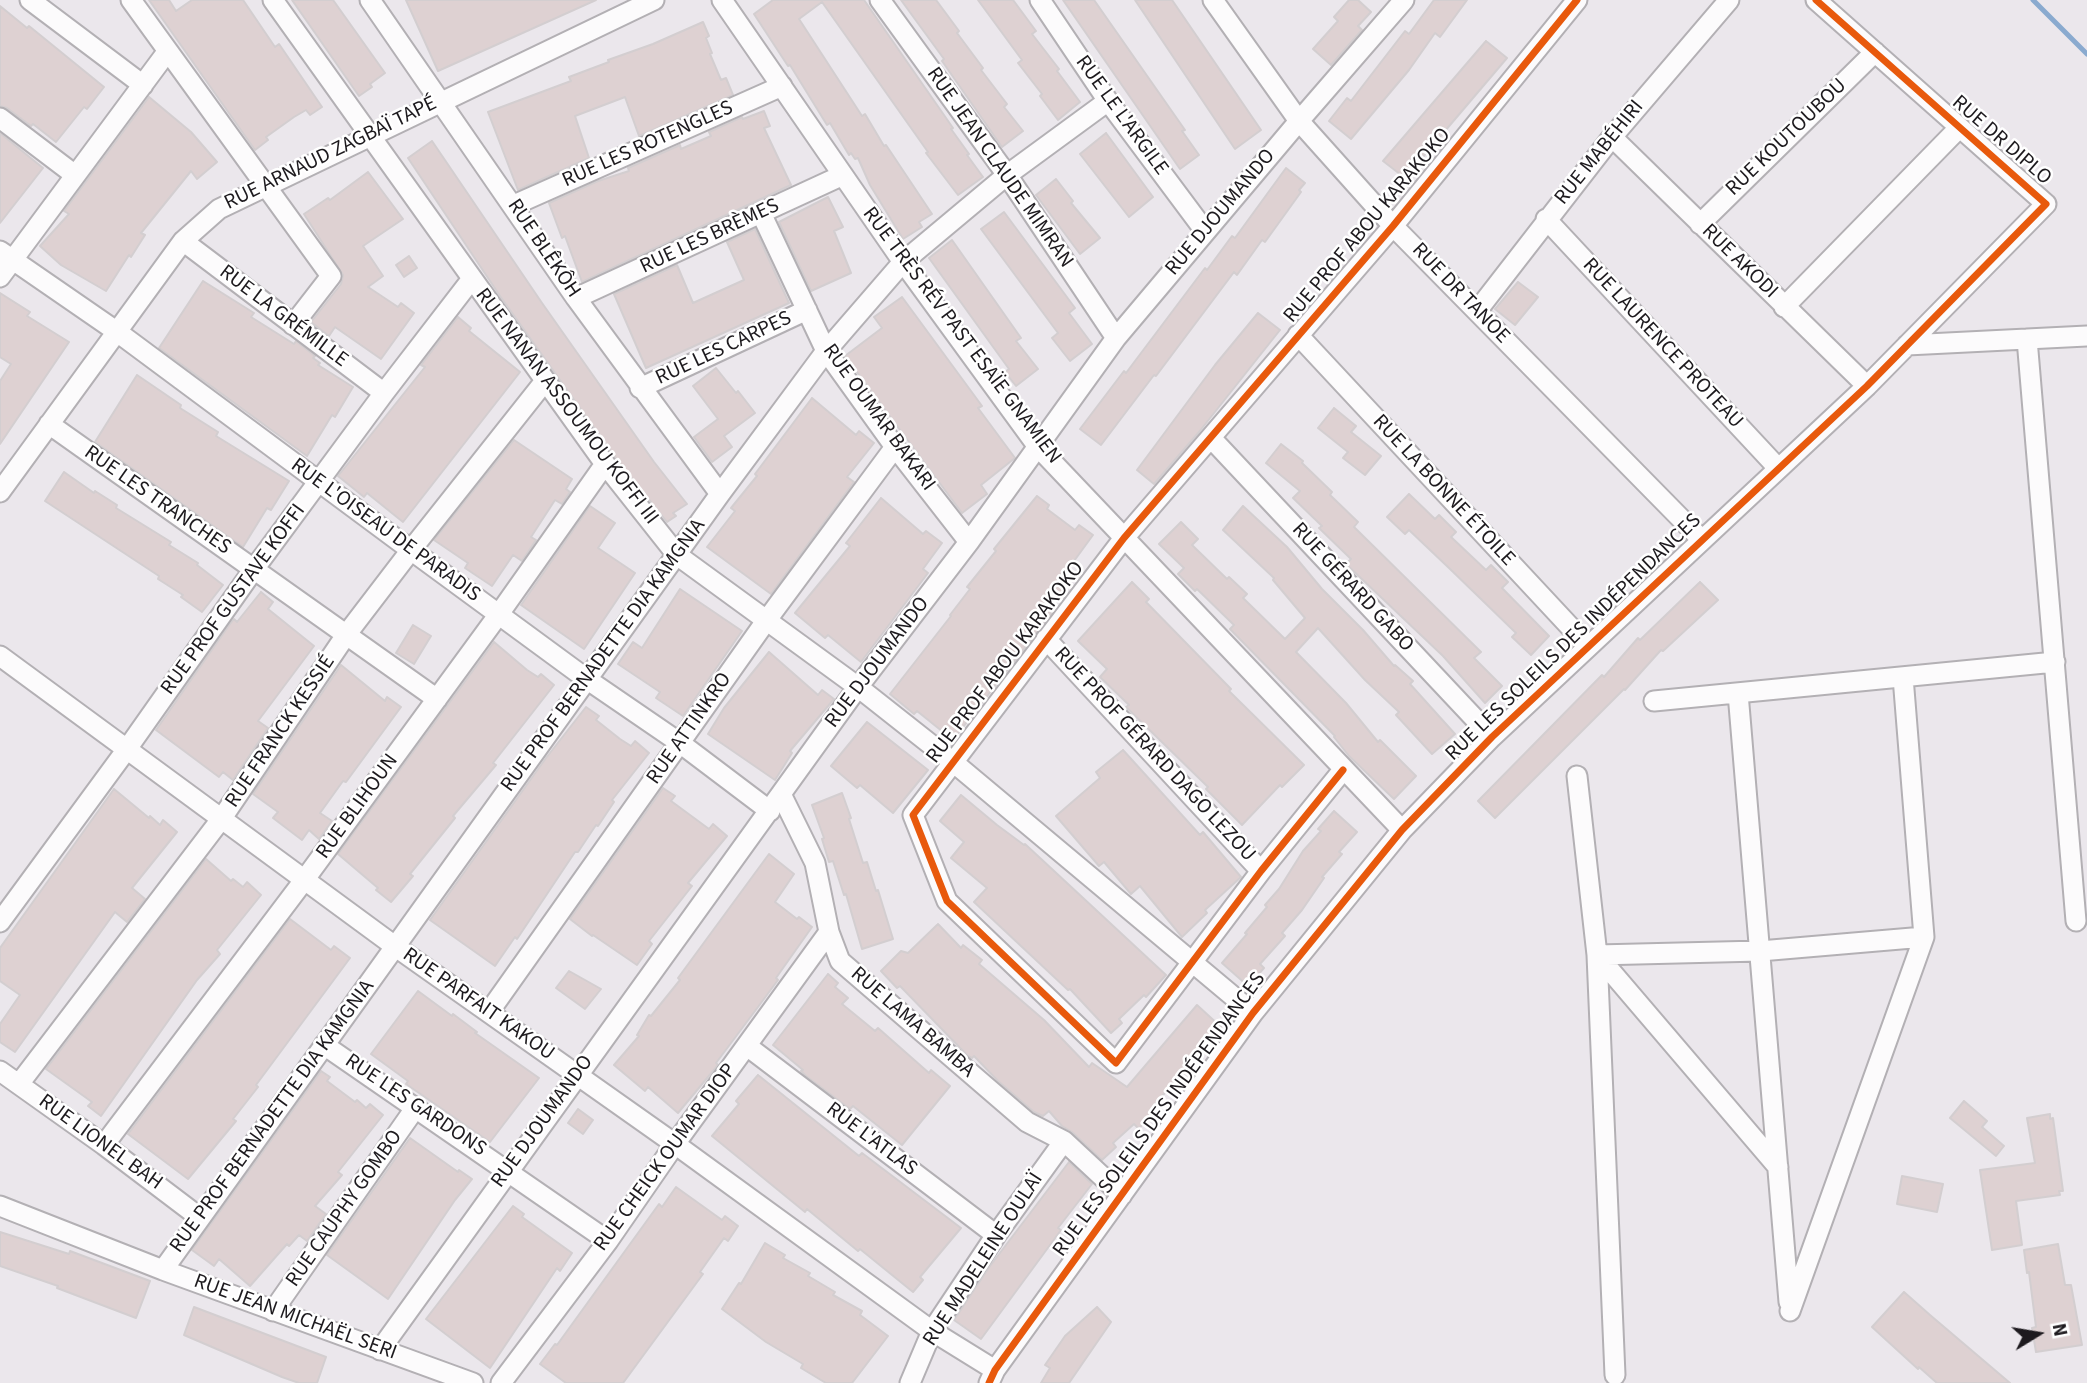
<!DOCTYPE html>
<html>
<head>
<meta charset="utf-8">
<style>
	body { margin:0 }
	#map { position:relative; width:2087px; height:1383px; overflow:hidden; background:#ebe7ec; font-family:"Source Sans 3",sans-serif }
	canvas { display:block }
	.north { position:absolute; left:2003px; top:1299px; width:70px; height:70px; -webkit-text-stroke:5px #fff; paint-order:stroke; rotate:79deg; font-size:19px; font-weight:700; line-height:28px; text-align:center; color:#1d1a1e }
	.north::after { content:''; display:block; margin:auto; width:24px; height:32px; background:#1d1a1e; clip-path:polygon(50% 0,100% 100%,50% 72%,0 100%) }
</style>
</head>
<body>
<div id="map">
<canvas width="2087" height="1383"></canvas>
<div class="north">N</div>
</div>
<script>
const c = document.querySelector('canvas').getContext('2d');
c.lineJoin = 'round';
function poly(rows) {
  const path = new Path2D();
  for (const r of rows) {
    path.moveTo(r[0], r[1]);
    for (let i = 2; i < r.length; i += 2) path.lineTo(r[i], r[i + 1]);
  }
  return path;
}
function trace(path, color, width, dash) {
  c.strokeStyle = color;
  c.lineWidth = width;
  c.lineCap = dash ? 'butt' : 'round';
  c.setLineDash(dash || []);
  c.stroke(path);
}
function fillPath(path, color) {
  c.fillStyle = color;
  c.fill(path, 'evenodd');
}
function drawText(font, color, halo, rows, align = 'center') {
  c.font = font + ' "Source Sans 3",sans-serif';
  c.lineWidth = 5;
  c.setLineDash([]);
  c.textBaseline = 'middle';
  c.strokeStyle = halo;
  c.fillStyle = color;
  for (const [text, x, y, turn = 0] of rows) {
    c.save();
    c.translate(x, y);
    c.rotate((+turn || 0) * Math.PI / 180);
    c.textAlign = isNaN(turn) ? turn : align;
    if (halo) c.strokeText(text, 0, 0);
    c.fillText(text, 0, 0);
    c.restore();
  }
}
const stream = poly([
	[2033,0,2087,54]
]);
const building = poly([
	[149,0,169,0,176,11,192,0,243,0,275,47,279,44,322,107,310,115,306,110,294,117,266,137,268,140,255,150,149,0],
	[292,0,333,0,385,73,370,84,372,87,359,96,292,0],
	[406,0,596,0,438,71,406,0],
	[773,0,864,0,953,128,951,129,969,154,967,155,983,177,958,195,926,153,928,152,822,2,799,19,862,116,865,114,884,146,886,145,932,214,919,222,922,227,903,239,870,185,858,158,855,159,851,153,849,155,830,123,827,125,790,65,788,66,754,14,773,0],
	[901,0,936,0,959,31,957,33,983,68,981,70,1007,104,1004,107,1023,131,1002,147,942,61,944,59,901,0],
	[978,0,1013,0,1036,31,1032,34,1059,69,1057,71,1080,102,1058,120,1040,96,1042,94,1018,63,1022,60,978,0],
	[1063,0,1094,0,1185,130,1182,131,1199,155,1180,169,1063,0],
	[1135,0,1172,0,1261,130,1235,149,1135,0],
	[1349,0,1358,0,1371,12,1358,26,1362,30,1331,65,1313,49,1338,21,1334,17,1349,0],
	[1434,0,1467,0,1440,37,1435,33,1409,70,1351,139,1329,121,1347,98,1351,101,1405,31,1409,34,1434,0],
	[0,6,27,28,29,26,104,87,87,109,84,107,56,142,33,124,31,126,7,108,0,106,0,6],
	[703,22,709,36,706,38,712,53,710,54,721,80,726,78,733,95,639,136,625,97,575,116,589,158,518,190,488,112,571,81,569,77,609,62,608,60,653,44,703,22],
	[1486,41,1507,58,1405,178,1383,161,1486,41],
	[149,97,191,132,217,162,197,179,191,171,141,233,145,235,131,257,129,255,106,291,61,265,40,246,69,214,64,211,149,97],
	[764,111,770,126,764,128,791,185,582,282,565,236,562,238,549,203,598,181,629,171,628,168,680,145,681,149,711,136,709,132,742,117,743,119,764,111],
	[0,133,43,168,0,223,0,133],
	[1106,133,1153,197,1129,217,1080,154,1106,133],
	[432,141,542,303,654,462,687,504,673,513,676,516,667,522,615,457,500,296,408,158,432,141],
	[1286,168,1305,183,1299,190,1301,192,1265,242,1262,240,1237,275,1234,272,1156,376,1154,375,1101,445,1080,429,1124,371,1126,373,1205,268,1207,270,1232,236,1235,238,1286,168],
	[368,172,403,219,363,246,383,276,368,287,398,307,401,303,414,313,381,359,335,327,329,336,311,322,341,284,343,275,304,214,328,198,330,200,368,172],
	[1056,179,1073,201,1071,203,1100,238,1080,254,1036,195,1056,179],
	[828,197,843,227,834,231,851,273,811,291,779,222,828,197],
	[1004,212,1075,308,1069,313,1092,344,1070,361,1052,338,1058,333,981,229,1004,212],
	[755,229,789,303,646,368,614,294,677,265,693,303,744,280,727,242,755,229],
	[952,240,1021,338,1016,341,1038,369,1016,386,1005,372,1009,369,929,258,952,240],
	[409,256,417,268,404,277,396,265,409,256],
	[203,281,254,313,251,317,294,344,296,341,315,356,313,358,320,363,318,365,353,387,335,417,332,415,307,456,159,348,203,281],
	[1518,282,1538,297,1515,325,1495,309,1518,282],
	[0,293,30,312,27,316,69,342,0,444,0,381,11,364,0,357,0,293],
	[902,297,982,406,978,408,1015,458,981,485,987,494,962,513,845,356,882,328,874,317,902,297],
	[1258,313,1280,330,1199,432,1154,484,1137,470,1215,365,1258,313],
	[458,317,471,328,469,331,520,372,403,522,367,493,364,497,338,476,425,367,421,365,458,317],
	[716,368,736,393,738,391,755,413,724,436,732,447,712,462,694,437,718,419,693,386,716,368],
	[137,375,181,405,180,408,218,432,216,436,289,481,271,510,267,508,243,547,95,442,137,375],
	[812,398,856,435,859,431,874,443,847,477,854,482,771,594,707,547,735,511,731,508,757,476,755,474,812,398],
	[1334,408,1356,426,1351,432,1381,456,1365,475,1343,458,1348,452,1318,428,1334,408],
	[514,440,572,479,566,489,570,492,562,504,555,500,531,537,536,540,522,561,513,555,492,586,465,568,468,563,434,540,514,440],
	[1281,444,1303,461,1302,463,1332,492,1330,495,1358,522,1354,527,1481,652,1474,658,1502,686,1485,703,1443,656,1346,564,1351,559,1319,528,1322,526,1293,498,1300,491,1266,463,1281,444],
	[64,472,94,493,95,491,117,505,116,508,171,542,169,545,198,563,197,565,223,585,202,612,181,597,183,595,158,579,159,576,45,501,64,472],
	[1409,494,1435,519,1439,515,1456,532,1451,537,1486,570,1491,565,1508,582,1502,588,1549,636,1531,655,1512,637,1516,633,1449,568,1409,530,1405,534,1387,517,1409,494],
	[1037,496,1049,505,1047,509,1075,530,1079,525,1093,535,1066,572,1073,578,1048,610,1052,613,953,740,917,711,914,714,890,694,951,616,950,615,970,589,967,587,996,551,994,549,1037,496],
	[881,498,923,534,926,531,942,543,923,569,928,573,861,662,828,635,825,638,795,613,850,546,846,543,881,498],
	[590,506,615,523,598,548,635,573,584,649,521,605,590,506],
	[1243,506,1287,547,1322,589,1363,630,1394,666,1395,665,1413,681,1410,684,1455,734,1432,754,1396,715,1399,712,1365,680,1318,628,1296,652,1346,703,1378,742,1380,740,1416,776,1394,799,1349,756,1334,737,1335,736,1230,629,1234,625,1197,589,1195,591,1178,574,1184,568,1159,544,1181,522,1198,539,1192,545,1227,579,1229,577,1247,594,1243,598,1285,639,1305,618,1273,580,1274,578,1223,530,1243,506],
	[1132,582,1149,599,1146,602,1231,689,1229,691,1304,765,1282,787,1280,785,1242,825,1206,789,1208,787,1126,707,1129,705,1100,677,1107,669,1078,641,1132,582],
	[1700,582,1718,600,1663,651,1661,650,1625,690,1624,689,1495,818,1478,801,1602,675,1604,677,1638,638,1640,640,1700,582],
	[680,589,742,631,683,716,656,698,660,692,618,664,633,642,642,648,680,589],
	[261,592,273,602,268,609,314,646,258,721,268,728,233,780,223,772,219,777,156,730,230,624,234,619,237,622,261,592],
	[413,625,431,636,414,664,396,653,413,625],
	[494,642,527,670,538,677,541,674,554,685,493,763,496,765,453,816,455,818,410,874,413,876,391,902,376,890,378,888,338,854,494,642],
	[769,652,818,695,822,690,834,699,790,751,792,753,775,780,708,734,724,708,769,652],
	[341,665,385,701,387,697,401,707,346,782,343,781,320,813,332,821,319,839,309,830,302,840,273,818,278,812,253,794,341,665],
	[586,707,599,716,596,720,620,739,631,746,635,741,649,753,612,800,614,802,598,826,596,825,578,852,575,852,517,939,515,937,495,966,430,920,546,758,586,707],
	[867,722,928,770,893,813,860,785,857,788,831,766,867,722],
	[1123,750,1200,835,1203,832,1241,877,1205,910,1207,913,1182,937,1140,886,1131,894,1104,862,1099,866,1056,816,1100,778,1096,772,1123,750],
	[663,788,675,796,671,801,709,829,713,824,727,836,688,883,692,886,649,941,652,944,637,965,593,935,592,936,570,919,663,788],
	[114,789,149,818,150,816,160,825,163,820,177,832,132,888,145,899,127,922,115,912,15,1052,0,1042,0,1024,20,995,0,981,0,948,114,789],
	[842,793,851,818,849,819,863,863,867,862,876,891,878,890,893,939,862,949,846,894,844,895,833,861,829,862,822,839,824,838,812,805,842,793],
	[961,795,997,825,1024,845,1025,844,1166,975,1146,997,1144,995,1119,1019,1122,1023,1111,1033,1070,989,1068,990,974,902,987,888,951,858,964,842,940,821,961,795],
	[1334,811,1357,832,1339,852,1342,854,1322,877,1324,878,1302,910,1282,933,1285,936,1260,964,1264,968,1248,986,1222,963,1247,934,1245,933,1267,907,1265,905,1279,889,1303,851,1321,831,1318,829,1334,811],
	[769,854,794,874,775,902,797,919,799,917,812,927,776,978,778,980,758,1007,716,1063,718,1065,678,1113,648,1087,645,1091,614,1065,639,1036,637,1035,649,1015,651,1016,680,980,678,978,769,854],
	[206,859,231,881,233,879,243,887,247,882,261,895,217,950,220,954,197,980,101,1116,88,1106,92,1102,46,1069,206,859],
	[290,919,331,950,334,946,350,958,256,1085,258,1087,233,1119,236,1121,188,1179,128,1134,290,919],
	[938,924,961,948,963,945,982,960,979,964,1044,1020,1089,1067,1092,1063,1127,1087,1197,1005,1221,1027,1152,1108,1154,1109,1139,1129,1134,1124,1113,1143,1116,1147,1102,1160,1072,1132,1062,1126,1049,1111,1043,1116,1034,1112,998,1081,974,1056,972,1058,967,1055,900,986,897,988,881,971,901,951,908,953,938,924],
	[569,971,601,989,585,1009,556,988,569,971],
	[828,974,838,983,835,987,848,998,842,1004,875,1031,878,1028,929,1073,931,1070,950,1086,902,1145,853,1106,850,1109,806,1076,801,1071,803,1070,773,1045,828,974],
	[418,991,452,1016,453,1014,477,1032,475,1033,539,1078,490,1142,406,1084,408,1081,371,1054,418,991],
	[321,1071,330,1077,327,1081,355,1102,357,1100,366,1108,370,1104,383,1115,338,1172,342,1175,315,1206,326,1214,307,1241,299,1235,289,1246,287,1244,250,1286,219,1259,214,1266,192,1250,321,1071],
	[758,1075,859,1156,862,1153,961,1228,920,1277,923,1280,913,1292,860,1249,858,1251,807,1209,805,1212,712,1136,739,1104,736,1101,758,1075],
	[1964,1101,1987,1121,1982,1127,2004,1146,1996,1156,1950,1118,1964,1101],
	[578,1109,593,1120,583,1134,568,1123,578,1109],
	[2050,1114,2050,1119,2053,1118,2063,1191,2059,1191,2060,1195,2016,1201,2022,1245,1992,1250,1980,1170,2035,1163,2027,1118,2050,1114],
	[410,1138,458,1172,459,1170,472,1179,455,1200,388,1299,327,1255,410,1138],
	[1069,1162,1092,1184,1058,1228,1061,1230,981,1339,954,1320,990,1266,1069,1162],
	[1902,1176,1943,1184,1937,1212,1897,1204,1902,1176],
	[676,1187,722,1220,725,1216,738,1226,728,1241,724,1238,700,1272,703,1274,623,1383,566,1383,540,1364,555,1344,557,1345,659,1204,662,1207,676,1187],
	[513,1206,524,1214,522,1217,572,1253,560,1271,557,1268,490,1368,426,1319,513,1206],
	[0,1232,69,1254,70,1251,150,1281,136,1318,57,1288,58,1286,0,1266,0,1232],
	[765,1243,785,1255,783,1258,810,1273,808,1276,835,1292,833,1295,862,1311,860,1315,888,1336,852,1383,826,1383,801,1368,803,1364,766,1342,722,1309,739,1283,741,1284,765,1243],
	[2058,1244,2065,1285,2071,1285,2082,1345,2036,1352,2032,1328,2036,1327,2029,1272,2027,1273,2024,1250,2058,1244],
	[1904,1292,1930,1315,2010,1383,1937,1383,1919,1367,1918,1369,1872,1327,1904,1292],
	[194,1307,326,1357,317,1383,299,1383,282,1377,184,1335,194,1307],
	[1097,1307,1111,1322,1069,1383,1041,1383,1050,1368,1045,1365,1065,1336,1097,1307]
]);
const minor = poly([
	[30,0,143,85],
	[131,0,331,276,293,325],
	[273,0,605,464,677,555,858,687,953,762,1253,1013],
	[370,0,576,298,720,494],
	[722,0,903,262,1038,447,1402,830],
	[880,0,1007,175,1116,338],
	[1040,0,1108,101,1205,231],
	[1213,0,1299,121,1393,226,1701,539],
	[0,118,75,175],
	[1612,137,1867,386],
	[514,205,782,86],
	[761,213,826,351,895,447,969,542],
	[1546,219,1778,468],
	[1700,224,1875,52],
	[183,241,384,393],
	[0,251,116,331,411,550,588,680,680,743,770,811],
	[0,277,167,52],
	[576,298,843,175],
	[1784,307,1959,128],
	[1477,311,1612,137,1729,0],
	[1298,335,1588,646],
	[2027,339,2076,921],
	[1907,345,2087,336],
	[640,388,807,310],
	[49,424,437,699],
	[1211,438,1492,737],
	[0,492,183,241,219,209,654,0],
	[1046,639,1261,871],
	[0,656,396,947,675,1144,932,1331,995,1370],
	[1738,693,1789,1302],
	[1654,701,2055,662],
	[1343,770,1261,871,1116,1063,947,901,913,815,1124,538,1393,226,1577,0],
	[1577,776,1597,955,1615,1375],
	[781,794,815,863,829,932,840,961,1027,1122,1064,1141,1122,1195],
	[0,922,127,749,254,569,384,393,471,280],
	[1597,955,1760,951,1924,937],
	[1597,955,1778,1167],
	[489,1012,766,621,895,447],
	[324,1045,608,1241],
	[747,1046,996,1235],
	[0,1071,104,1145,199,1217],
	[19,1084,222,818,346,635,411,550,545,381],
	[104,1145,305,879,499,614,605,464],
	[0,1206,163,1270,473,1383],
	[163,1270,720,494,826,351,903,262,1007,175,1108,101],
	[273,1311,416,1107],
	[1790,1311,1924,937,1903,677],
	[380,1350,858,687,969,542,1116,338,1299,121,1404,0],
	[501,1383,608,1241,675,1144,829,932],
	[910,1383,932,1331,996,1235,1064,1141],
	[989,1383,995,1370,1253,1013,1402,830,1492,737,1867,386,2046,204,1816,0]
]);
const cycleway = poly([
	[1343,770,1261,871,1116,1063,947,901,913,815,1124,538,1393,226,1577,0],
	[989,1383,995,1370,1253,1013,1402,830,1492,737,1867,386,2046,204,1816,0]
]);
const streetNames = [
	["RUE LE L'ARGILE",1121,116,54],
	["RUE KOUTOUBOU",1787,138,-44],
	["RUE DR DIPLO",2001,141,41],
	["RUE LES ROTENGLES",648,145,-24],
	["RUE MABÉHIRI",1600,153,-51],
	["RUE ARNAUD ZAGBAÏ TAPÉ",331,154,-26],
	["RUE JEAN CLAUDE MIMRAN",999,168,55],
	["RUE DJOUMANDO",1221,213,-50],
	["RUE PROF ABOU KARAKOKO",1368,226,-50],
	["RUE LES BRÈMES",710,237,-25],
	["RUE BLÊKÔH",543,249,56],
	["RUE AKODI",1739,262,44],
	["RUE DR TANOE",1460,294,46],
	["RUE LA GRÉMILLE",283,317,37],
	["RUE TRÈS RÉV PAST ESAÏE GNAMIEN",961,336,53],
	["RUE LAURENCE PROTEAU",1662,344,47],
	["RUE LES CARPES",724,349,-25],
	["RUE NANAN ASSOUMOU KOFFI III",566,407,53],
	["RUE OUMAR BAKARI",878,418,54],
	["RUE LA BONNE ÉTOILE",1443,491,47],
	["RUE LES TRANCHES",157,501,35],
	["RUE L'OISEAU DE PARADIS",385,531,36],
	["RUE GÉRARD GABO",1352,588,47],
	["RUE PROF GUSTAVE KOFFI",234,600,-54],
	["RUE LES SOLEILS DES INDÉPENDANCES",1574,638,-44],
	["RUE PROF BERNADETTE DIA KAMGNIA",604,656,-54],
	["RUE DJOUMANDO",878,663,-53],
	["RUE PROF ABOU KARAKOKO",1006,663,-53],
	["RUE ATTINKRO",690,729,-55],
	["RUE FRANCK KESSIÉ",281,732,-56],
	["RUE PROF GÉRARD DAGO LEZOU",1154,755,47],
	["RUE BLIHOUN",358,807,-54],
	["RUE PARFAIT KAKOU",478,1005,35],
	["RUE LAMA BAMBA",912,1023,41],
	["RUE LES GARDONS",415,1106,34],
	["RUE LES SOLEILS DES INDÉPENDANCES",1160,1115,-54],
	["RUE PROF BERNADETTE DIA KAMGNIA",273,1117,-54],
	["RUE DJOUMANDO",543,1122,-54],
	["RUE L'ATLAS",871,1140,37],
	["RUE LIONEL BAH",100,1143,36],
	["RUE CHEICK OUMAR DIOP",666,1158,-54],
	["RUE CAUPHY GOMBO",345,1209,-55],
	["RUE MADELEINE OULAÏ",984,1260,-57],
	["RUE JEAN MICHAËL SERI",295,1318,20]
];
trace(stream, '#8aaacf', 5);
fillPath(building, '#ded1d2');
trace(building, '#d3ced0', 2);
trace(minor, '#b3b0b4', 23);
trace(minor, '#fcfbfc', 19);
trace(cycleway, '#e8590c', 7);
drawText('21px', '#1d1a1e', '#fff', streetNames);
</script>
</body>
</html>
